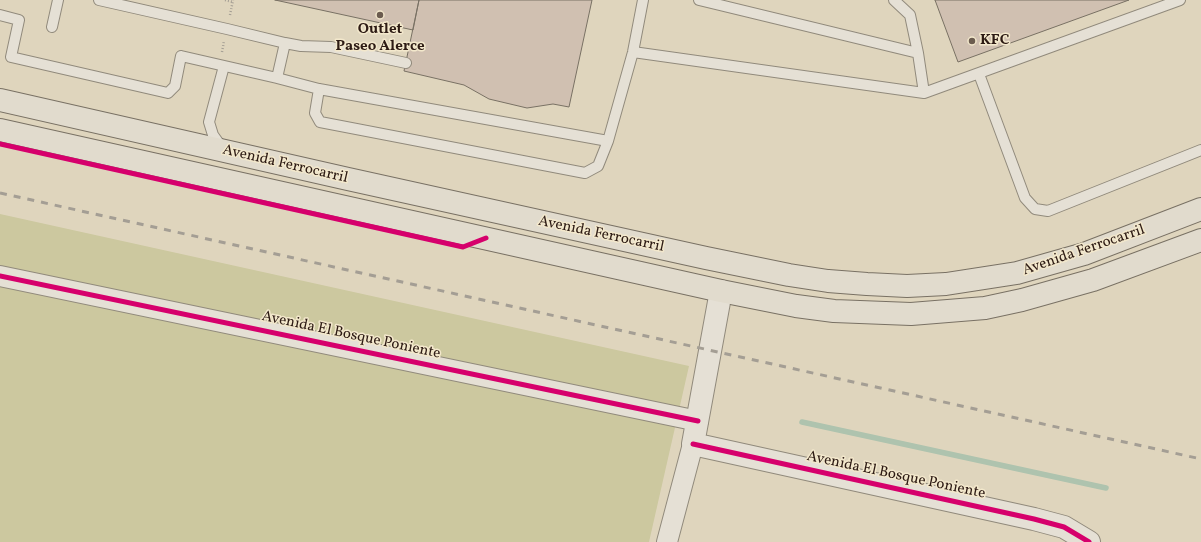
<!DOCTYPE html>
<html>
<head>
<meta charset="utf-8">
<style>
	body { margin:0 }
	canvas { display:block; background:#dfd5bd }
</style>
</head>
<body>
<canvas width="1201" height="542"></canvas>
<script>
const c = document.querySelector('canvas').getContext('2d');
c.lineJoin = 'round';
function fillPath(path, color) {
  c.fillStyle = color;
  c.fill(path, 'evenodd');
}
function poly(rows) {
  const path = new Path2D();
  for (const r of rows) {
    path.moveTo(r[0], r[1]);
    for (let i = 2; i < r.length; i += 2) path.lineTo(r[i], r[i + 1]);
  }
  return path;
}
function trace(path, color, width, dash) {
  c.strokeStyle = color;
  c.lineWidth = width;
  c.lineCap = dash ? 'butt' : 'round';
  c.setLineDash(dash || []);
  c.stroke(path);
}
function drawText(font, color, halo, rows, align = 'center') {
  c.font = font + ' Vollkorn,serif';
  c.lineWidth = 3;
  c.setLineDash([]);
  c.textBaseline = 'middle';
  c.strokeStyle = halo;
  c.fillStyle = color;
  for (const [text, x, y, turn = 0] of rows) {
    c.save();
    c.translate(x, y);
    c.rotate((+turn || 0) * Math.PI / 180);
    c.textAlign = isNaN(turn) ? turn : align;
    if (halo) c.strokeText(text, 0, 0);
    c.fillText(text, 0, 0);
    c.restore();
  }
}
const green = poly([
	[0,214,689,366,649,542,0,542]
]);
const stream = poly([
	[802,422,1106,488]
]);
const building = poly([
	[275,0,419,0,413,30,275,0],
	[419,0,592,0,569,107,553,104,527,108,489,99,464,85,404,71,419,0],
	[935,0,1129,0,958,62,935,0]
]);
const path = poly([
	[225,0,233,2],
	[230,15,233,0],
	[222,52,224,41]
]);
const service = poly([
	[99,0,227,29,285,43,301,46,331,47,406,63],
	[699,0,918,53],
	[894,0,910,15,918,53,924,93],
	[0,15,19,20,11,57,168,93,175,86,181,56,277,78,285,43],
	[52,27,58,0],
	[633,52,924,93,1180,0],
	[979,74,1025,198,1035,209,1048,211,1201,150],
	[277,78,319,89,608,141],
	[319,89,315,113,320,122,585,173,598,166,608,141,633,52,643,0],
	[223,149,213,135,209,122,224,66]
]);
const minor = poly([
	[0,276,698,421],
	[667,542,693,444]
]);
const tertiary = poly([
	[721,291,693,444,1034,519,1064,527,1089,542]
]);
const primary = poly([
	[0,100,348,179,706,258,789,275,828,281,867,284,907,286,946,284,1017,273,1084,254,1201,209],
	[0,130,721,291,796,306,834,311,911,314,985,308,1022,300,1093,280,1201,240]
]);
const rail = poly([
	[0,193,1201,459]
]);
const cycleway = poly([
	[0,144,463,247,486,238],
	[0,276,698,421],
	[693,444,1034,519,1064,527,1089,542]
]);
const markers = [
	[380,15,4,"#6b5c4f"],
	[972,41,4,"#6b5c4f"]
];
const poiNames = [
	["Outlet",380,30],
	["Paseo Alerce",380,47],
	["KFC",980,41,"left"]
];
const streetNames = [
	["Avenida Ferrocarril",285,165,13],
	["Avenida Ferrocarril",601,235,12],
	["Avenida Ferrocarril",1084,251,-19],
	["Avenida El Bosque Poniente",351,336,12],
	["Avenida El Bosque Poniente",896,476,12]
];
fillPath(green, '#ccc89f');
trace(stream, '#aec3ae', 5.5);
fillPath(building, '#d0c0b1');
trace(building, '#797164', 1);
trace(service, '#918a7c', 12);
trace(minor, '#918a7c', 22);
trace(tertiary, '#918a7c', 24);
trace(primary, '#797164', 24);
trace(path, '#a49e94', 2.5, [1, 2]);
trace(service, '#e5e0d5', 10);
trace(minor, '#e5e0d5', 20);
trace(tertiary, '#e5e0d5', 22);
trace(primary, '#e1dbcd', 22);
trace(rail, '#a49e94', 3, [7, 7]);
trace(cycleway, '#d6006c', 5);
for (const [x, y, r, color] of markers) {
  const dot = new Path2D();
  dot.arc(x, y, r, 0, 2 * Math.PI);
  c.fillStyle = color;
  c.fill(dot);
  trace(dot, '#f3e8cc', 1.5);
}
drawText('bold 15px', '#2d1b14', '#f3e8cc', poiNames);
drawText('15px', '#2d1b14', '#f3e8cc', streetNames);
</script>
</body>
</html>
